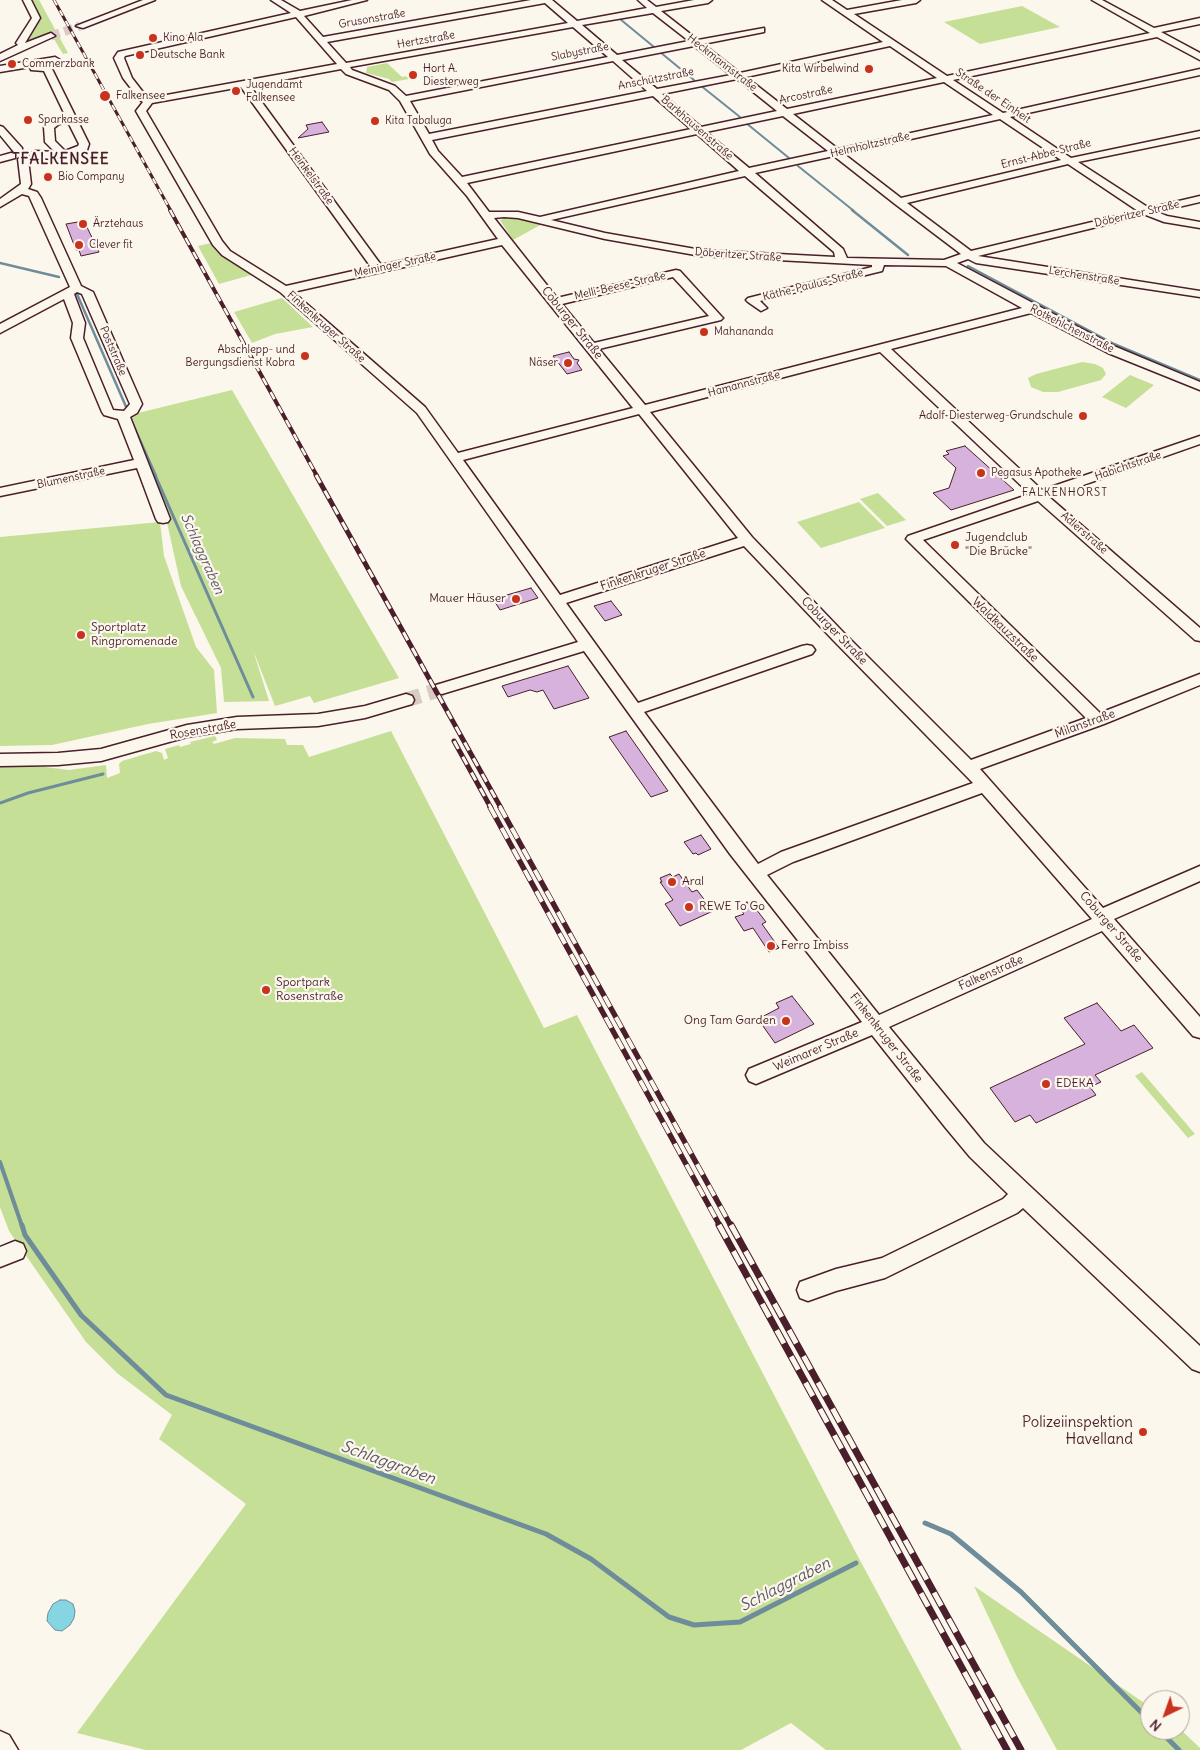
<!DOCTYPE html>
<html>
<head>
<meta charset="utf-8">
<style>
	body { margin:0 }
	#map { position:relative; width:1200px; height:1750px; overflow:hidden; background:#fbf7ec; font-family:Delius,sans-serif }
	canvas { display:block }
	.north { position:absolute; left:1140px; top:1690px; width:50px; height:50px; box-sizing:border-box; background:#fbf7ec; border:1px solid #b4a19f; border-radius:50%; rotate:222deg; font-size:14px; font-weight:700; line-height:20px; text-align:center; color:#4a1f2b }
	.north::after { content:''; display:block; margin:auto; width:18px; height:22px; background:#c8321e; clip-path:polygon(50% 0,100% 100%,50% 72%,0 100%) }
</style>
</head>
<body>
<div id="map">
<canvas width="1200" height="1750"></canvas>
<div class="north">N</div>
</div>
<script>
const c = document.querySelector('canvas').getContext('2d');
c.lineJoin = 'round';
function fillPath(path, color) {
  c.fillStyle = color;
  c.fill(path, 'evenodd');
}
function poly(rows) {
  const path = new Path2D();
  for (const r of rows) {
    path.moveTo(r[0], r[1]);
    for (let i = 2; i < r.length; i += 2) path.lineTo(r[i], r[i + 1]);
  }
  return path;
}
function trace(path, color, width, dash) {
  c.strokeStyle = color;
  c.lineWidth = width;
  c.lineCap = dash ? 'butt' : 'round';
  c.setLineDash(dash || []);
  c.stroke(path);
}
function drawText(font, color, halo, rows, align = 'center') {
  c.font = font + ' Delius,sans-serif';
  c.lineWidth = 4.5;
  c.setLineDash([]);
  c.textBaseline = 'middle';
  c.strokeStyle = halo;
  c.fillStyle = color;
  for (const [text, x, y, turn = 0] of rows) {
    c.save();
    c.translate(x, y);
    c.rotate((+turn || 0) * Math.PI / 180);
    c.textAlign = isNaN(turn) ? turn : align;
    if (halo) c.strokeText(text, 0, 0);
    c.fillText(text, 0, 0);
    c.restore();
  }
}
const green = poly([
	[32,0,39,0,68,53,63,54,51,34,25,42,41,18],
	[1022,6,1060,27,980,44,944,22],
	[387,63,402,77,406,76,409,79,392,82,389,79,366,73,367,67],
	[512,216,523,218,542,224,513,240,500,220],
	[211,243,217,252,251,275,219,284,198,246],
	[282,298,313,327,275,334,252,343,234,312],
	[1082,362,1095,364,1103,368,1106,374,1101,380,1058,392,1043,392,1031,387,1028,378,1036,374],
	[1130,375,1154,385,1126,408,1102,397],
	[232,390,399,678,314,703,310,696,275,706,253,650,269,701,224,702,221,668,181,586,166,518,126,419,134,414],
	[878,493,906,520,887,526,860,499],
	[859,502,885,528,821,548,797,522],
	[160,522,164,556,196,647,214,670,217,713,148,724,52,745,0,746,0,537],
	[391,731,544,1028,577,1015,855,1551,962,1750,826,1750,791,1723,741,1750,146,1750,77,1733,246,1504,159,1439,172,1415,117,1373,86,1342,9,1231,0,1207,0,767,45,767,69,770,106,765,107,778,120,773,119,764,122,761,156,751,162,753,164,760,168,758,165,749,179,745,180,747,191,744,190,742,215,736,217,740,212,742,214,744,235,738,285,739,287,745,303,745,309,757],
	[1142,1072,1195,1134,1188,1138,1135,1076],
	[974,1586,1150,1707,1150,1730,1180,1729,1200,1748,1200,1750,1057,1750,1016,1675]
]);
const water = poly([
	[60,1600,66,1600,73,1604,75,1611,74,1618,70,1625,62,1631,55,1630,47,1621,48,1613,53,1604,60,1600]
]);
const streamFar4 = poly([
	[620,19,654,47],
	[660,52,694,80],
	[700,85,740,117],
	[746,123,789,158],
	[798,166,854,211]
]);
const streamFar3 = poly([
	[852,210,908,255],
	[0,263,59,277],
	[968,266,1114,344,1200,380],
	[77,294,127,409],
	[131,420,156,476]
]);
const streamFar2 = poly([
	[155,475,253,697],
	[0,803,28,793,103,774]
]);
const streamFar1 = poly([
	[0,1162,22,1226]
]);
const stream = poly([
	[22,1225,25,1235,81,1315,166,1395,546,1534,591,1559,669,1617,694,1625,740,1622,856,1563],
	[925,1523,951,1534,1021,1592,1150,1721],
	[1159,1730,1179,1750]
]);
const building = poly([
	[322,122,329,132,298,138,308,129,306,125,322,122],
	[84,221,99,252,81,256,79,250,76,250,66,224,84,221],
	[569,352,574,359,579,360,577,363,582,370,567,374,553,356,569,352],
	[965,446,1014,490,951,510,933,493,949,488,956,468,943,456,949,454,946,451,965,446],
	[531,588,538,598,500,610,493,599,531,588],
	[611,601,622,615,605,621,594,606,611,601],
	[568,666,589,698,554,709,543,690,537,692,530,690,508,697,502,686,568,666],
	[626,731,668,791,651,797,609,737,626,731],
	[701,835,711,849,698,855,696,853,693,854,684,842,701,835],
	[670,874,673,877,679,874,692,892,697,890,713,911,680,926,665,904,673,900,660,882,662,882,660,878,670,874],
	[747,902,753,910,756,909,766,922,762,924,779,948,769,952,753,928,744,931,735,917,744,914,739,907,747,902],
	[792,996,814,1024,775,1043,758,1019,779,1008,776,1003,792,996],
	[1097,1003,1121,1031,1134,1025,1153,1048,1095,1075,1101,1082,1090,1087,1096,1095,1036,1123,1030,1115,1015,1122,990,1088,1085,1044,1064,1018,1097,1003]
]);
const minorTunnelFar1 = poly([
	[51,36,80,26]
]);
const minorTunnel = poly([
	[406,700,442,689]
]);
const minor = poly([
	[23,0,31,0,40,18,25,43,51,33,55,36,0,61,0,54,18,45,16,43,32,18,23,0],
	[143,0,155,0,83,28,76,26,143,0],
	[271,0,281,0,300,11,352,0,367,0,304,16,323,37,531,0,552,0,577,21,647,8,638,0,647,0,656,7,694,0,712,0,708,3,661,11,698,40,764,28,764,32,703,44,740,73,883,42,822,0,832,0,847,10,902,0,920,0,916,3,854,14,947,76,1150,33,1092,0,1102,0,1154,28,1200,18,1200,24,1161,32,1200,53,1200,60,1157,37,953,80,1003,113,1200,69,1200,75,1010,117,1071,158,1200,131,1200,137,1078,162,1149,208,1200,196,1200,202,1157,212,1167,216,1200,222,1200,228,1164,222,1146,215,978,256,1200,291,1200,297,976,263,968,259,957,263,1116,347,1200,382,1200,390,1108,353,1031,313,891,349,1042,490,1200,436,1200,444,1049,497,1200,628,1200,641,1195,640,1038,501,923,540,1100,713,1200,674,1200,685,1104,724,980,769,1103,908,1200,866,1200,881,1114,919,1200,1017,1200,1038,1193,1036,1102,931,889,1027,984,1143,1200,1346,1200,1372,1192,1369,1023,1208,1017,1213,885,1278,836,1291,808,1301,800,1298,797,1290,800,1282,836,1269,882,1258,1003,1199,1008,1194,970,1157,945,1127,872,1035,763,1081,756,1084,749,1081,746,1075,749,1069,862,1022,730,854,584,651,442,694,436,693,434,689,436,685,578,642,417,413,280,292,222,255,213,245,136,111,143,102,140,100,123,78,114,58,118,52,291,13,271,0],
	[545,3,568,23,346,63,327,42,545,3],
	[653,13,689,41,617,55,582,25,653,13],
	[296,17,337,64,150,98,146,96,132,78,124,58,125,56,296,17],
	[573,27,608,57,406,96,395,86,352,70,350,67,573,27],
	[694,46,731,75,657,89,622,60,694,46],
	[890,46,937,78,787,109,746,77,890,46],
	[613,61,647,91,429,134,410,101,613,61],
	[341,69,346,74,389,90,400,101,430,154,467,196,498,239,381,265,250,86,341,69],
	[737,79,777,111,701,127,662,94,737,79],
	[944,82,993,115,838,149,793,114,944,82],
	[241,87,371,267,286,286,230,251,222,241,146,111,152,103,241,87],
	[653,96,691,129,462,177,438,151,432,140,653,96],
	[783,116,828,151,749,168,706,132,783,116],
	[1000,119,1061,160,901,198,844,154,1000,119],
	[697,134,739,171,540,217,518,212,489,212,467,183,697,134],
	[834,156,895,204,961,254,944,260,847,258,843,249,755,173,834,156],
	[1068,164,1138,211,971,251,907,203,1068,164],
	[745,176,834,252,835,257,701,250,605,233,551,220,745,176],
	[504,217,518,218,605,239,701,256,872,265,872,267,748,298,746,300,748,302,761,311,767,308,760,301,882,271,884,265,946,266,1022,308,645,405,599,349,721,320,723,318,721,316,680,271,676,270,557,298,494,218,504,217],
	[502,245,633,408,458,453,425,407,293,292,502,245],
	[673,277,709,316,594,343,562,304,673,277],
	[880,352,1030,494,908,536,906,539,1086,718,971,760,843,632,752,537,650,412,880,352],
	[639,414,738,538,560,595,463,460,639,414],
	[744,546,833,640,973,783,781,852,758,864,644,712,812,654,815,650,812,646,807,645,802,646,638,703,566,603,744,546],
	[982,793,1092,919,879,1015,767,875,793,862,982,793],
	[55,57,60,60,58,62,38,66,50,67,52,69,89,144,87,150,77,154,50,159,31,156,30,154,35,151,55,152,45,142,44,127,53,119,66,117,44,71,31,70,30,67,0,72,0,66,55,57],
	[66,123,69,124,79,144,78,146,65,151,55,141,54,128,59,124,66,123],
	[0,126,3,127,22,148,22,152,14,152,0,135,0,126],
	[11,153,15,154,15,158,0,162,0,156,11,153],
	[23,156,28,159,31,184,28,189,37,192,41,198,81,286,93,292,142,404,137,413,130,417,170,519,168,522,163,523,158,522,156,519,137,468,0,496,0,488,134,460,118,419,104,415,102,412,71,338,73,323,64,299,0,333,0,324,70,287,29,196,22,194,0,207,0,199,21,184,18,159,23,156],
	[77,292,82,294,130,404,124,411,113,410,83,338,85,323,74,294,77,292],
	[406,694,412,696,414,700,412,704,365,718,318,726,237,729,187,737,101,761,58,765,0,766,0,754,58,753,101,749,187,725,237,717,318,714,365,706,406,694],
	[15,1241,23,1244,26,1251,23,1258,0,1267,0,1247,15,1241],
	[0,1731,9,1735,18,1750,0,1750,0,1731]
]);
const railFar4 = poly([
	[54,0,171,211]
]);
const railFar3 = poly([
	[170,210,317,476]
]);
const railFar2 = poly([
	[316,475,501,808],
	[454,741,491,808]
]);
const railFar1 = poly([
	[490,807,720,1226],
	[500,807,731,1226]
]);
const rail = poly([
	[719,1225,1007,1750],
	[731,1225,1021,1750]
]);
const markers = [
	[153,38,5,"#c8321e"],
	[140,55,5,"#c8321e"],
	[12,64,5,"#c8321e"],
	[869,69,5,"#c8321e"],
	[413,75,5,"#c8321e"],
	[236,91,5,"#c8321e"],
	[105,96,6,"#c8321e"],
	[28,120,5,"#c8321e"],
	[375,121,5,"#c8321e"],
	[48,177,5,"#c8321e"],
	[83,224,5,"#c8321e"],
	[79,245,5,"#c8321e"],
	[704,332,5,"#c8321e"],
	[305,356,5,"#c8321e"],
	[568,363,5,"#c8321e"],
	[1083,416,5,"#c8321e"],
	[981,473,5,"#c8321e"],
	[955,545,5,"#c8321e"],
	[516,599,5,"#c8321e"],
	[81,635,5,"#c8321e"],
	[672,882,5,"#c8321e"],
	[689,907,5,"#c8321e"],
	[771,946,5,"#c8321e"],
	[266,990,5,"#c8321e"],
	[786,1021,5,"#c8321e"],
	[1046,1084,5,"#c8321e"],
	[1143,1432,5,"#c8321e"]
];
const farStreetnames = [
	["Grusonstraße",372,19,-10],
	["Hertzstraße",426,40,-10],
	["Slabystraße",580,52,-11],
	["Heckmannstraße",722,63,38],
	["Anschützstraße",656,79,-11],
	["Arcostraße",806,95,-12],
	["Straße der Einheit",993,96,34],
	["Barkhausenstraße",697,128,41],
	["Helmholtzstraße",870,145,-13],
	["Ernst-Abbe-Straße",1046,154,-14],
	["Heinkelstraße",311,176,54],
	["Döberitzer Straße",1137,214,-13],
	["Döberitzer Straße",738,255,4],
	["Meininger Straße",395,265,-12],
	["Lerchenstraße",1084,276,9],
	["Käthe-Paulus-Straße",813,285,-14],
	["Melli-Beese-Straße",620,286,-13],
	["Finkenkruger Straße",326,327,42],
	["Rotkehlchenstraße",1072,329,27],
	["Poststraße",113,351,67],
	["Hamannstraße",744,384,-15],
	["Habichtstraße",1128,466,-19],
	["Blumenstraße",71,478,-12],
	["Adlerstraße",1084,533,41]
];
const farPoinames = [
	["Kino Ala",163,38],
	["Deutsche Bank",150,55],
	["Commerzbank",22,64],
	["Hort A.",423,69],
	["Diesterweg",423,82],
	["Kita Wirbelwind",859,69,"right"],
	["Jugendamt",246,85],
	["Falkensee",246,98],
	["Falkensee",116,96],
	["Sparkasse",38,120],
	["Kita Tabaluga",385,121],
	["Bio Company",58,177],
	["Ärztehaus",93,224],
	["Clever fit",89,245],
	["Mahananda",714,332],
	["Abschlepp- und",295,350,"right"],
	["Bergungsdienst Kobra",295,363,"right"],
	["Näser",558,363,"right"],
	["Adolf-Diesterweg-Grundschule",1073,416,"right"],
	["Pegasus Apotheke",991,473]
];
const farNeighbourhoodnames = [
	["FALKENHORST",1065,493]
];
const streetNames = [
	["Coburger Straße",572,323,51],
	["Finkenkruger Straße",653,570,-18],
	["Waldkauzstraße",1005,630,44],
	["Coburger Straße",834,631,46],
	["Milanstraße",1085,724,-20],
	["Rosenstraße",203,730,-10],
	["Coburger Straße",1111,927,49],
	["Falkenstraße",991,973,-24],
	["Finkenkruger Straße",886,1038,52],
	["Weimarer Straße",816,1050,-23]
];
const poiNames = [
	["Jugendclub",965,538],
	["\"Die Brücke\"",965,552],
	["Mauer Häuser",506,599,"right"],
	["Sportplatz",91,628],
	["Ringpromenade",91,642],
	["Aral",682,882],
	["REWE To Go",699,907],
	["Ferro Imbiss",781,946],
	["Sportpark",276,983],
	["Rosenstraße",276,997],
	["Ong Tam Garden",776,1021,"right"],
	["EDEKA",1056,1084]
];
const waterNames = [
	["Schlaggraben",202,554,66]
];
const farDistrictnames = [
	["FALKENSEE",65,160]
];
const nearPoinames = [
	["Polizeiinspektion",1133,1423],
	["Havelland",1133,1440]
];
const nearWaternames = [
	["Schlaggraben",388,1463,20],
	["Schlaggraben",785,1585,-27]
];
fillPath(green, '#c5df96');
fillPath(water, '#86d5e3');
trace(water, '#6e8c99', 1);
trace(streamFar4, '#6e8c99', 2);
trace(streamFar3, '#6e8c99', 2.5);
trace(streamFar2, '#6e8c99', 3);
trace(streamFar1, '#6e8c99', 4);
trace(stream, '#6e8c99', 5);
fillPath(building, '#d7b2dc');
trace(building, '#4a1f2b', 1);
trace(minorTunnelFar1, '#d8ccc5', 9, [9, 5]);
trace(minorTunnel, '#d8ccc5', 15, [15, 8]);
trace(minor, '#4a1f2b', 3);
fillPath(minor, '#fbf7ec');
trace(railFar4, '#4a1f2b', 3);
trace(railFar3, '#4a1f2b', 4);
trace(railFar2, '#4a1f2b', 5);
trace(railFar1, '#4a1f2b', 5.5);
trace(rail, '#4a1f2b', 7);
trace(railFar4, '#fbf7ec', 2, [6]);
trace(railFar3, '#fbf7ec', 2.5, [8]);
trace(railFar2, '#fbf7ec', 3, [9]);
trace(railFar1, '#fbf7ec', 4, [12]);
trace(rail, '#fbf7ec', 5, [15]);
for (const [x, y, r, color] of markers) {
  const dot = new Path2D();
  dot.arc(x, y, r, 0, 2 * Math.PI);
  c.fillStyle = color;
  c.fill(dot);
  trace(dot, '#fbf7ec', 2);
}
drawText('11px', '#4a1f2b', '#fbf7ec', farStreetnames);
drawText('11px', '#4a1f2b', '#fbf7ec', farPoinames, 'left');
c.letterSpacing = '1px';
drawText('11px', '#4a1f2b', '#fbf7ec', farNeighbourhoodnames);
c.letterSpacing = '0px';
drawText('12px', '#4a1f2b', '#fbf7ec', streetNames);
drawText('12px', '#4a1f2b', '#fbf7ec', poiNames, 'left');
drawText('italic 14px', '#5c5662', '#fbf7ec', waterNames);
c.letterSpacing = '1px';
drawText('bold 15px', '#4a1f2b', '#fbf7ec', farDistrictnames);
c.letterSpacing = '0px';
drawText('15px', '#4a1f2b', '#fbf7ec', nearPoinames, 'right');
drawText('italic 16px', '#5c5662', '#fbf7ec', nearWaternames);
</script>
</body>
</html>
